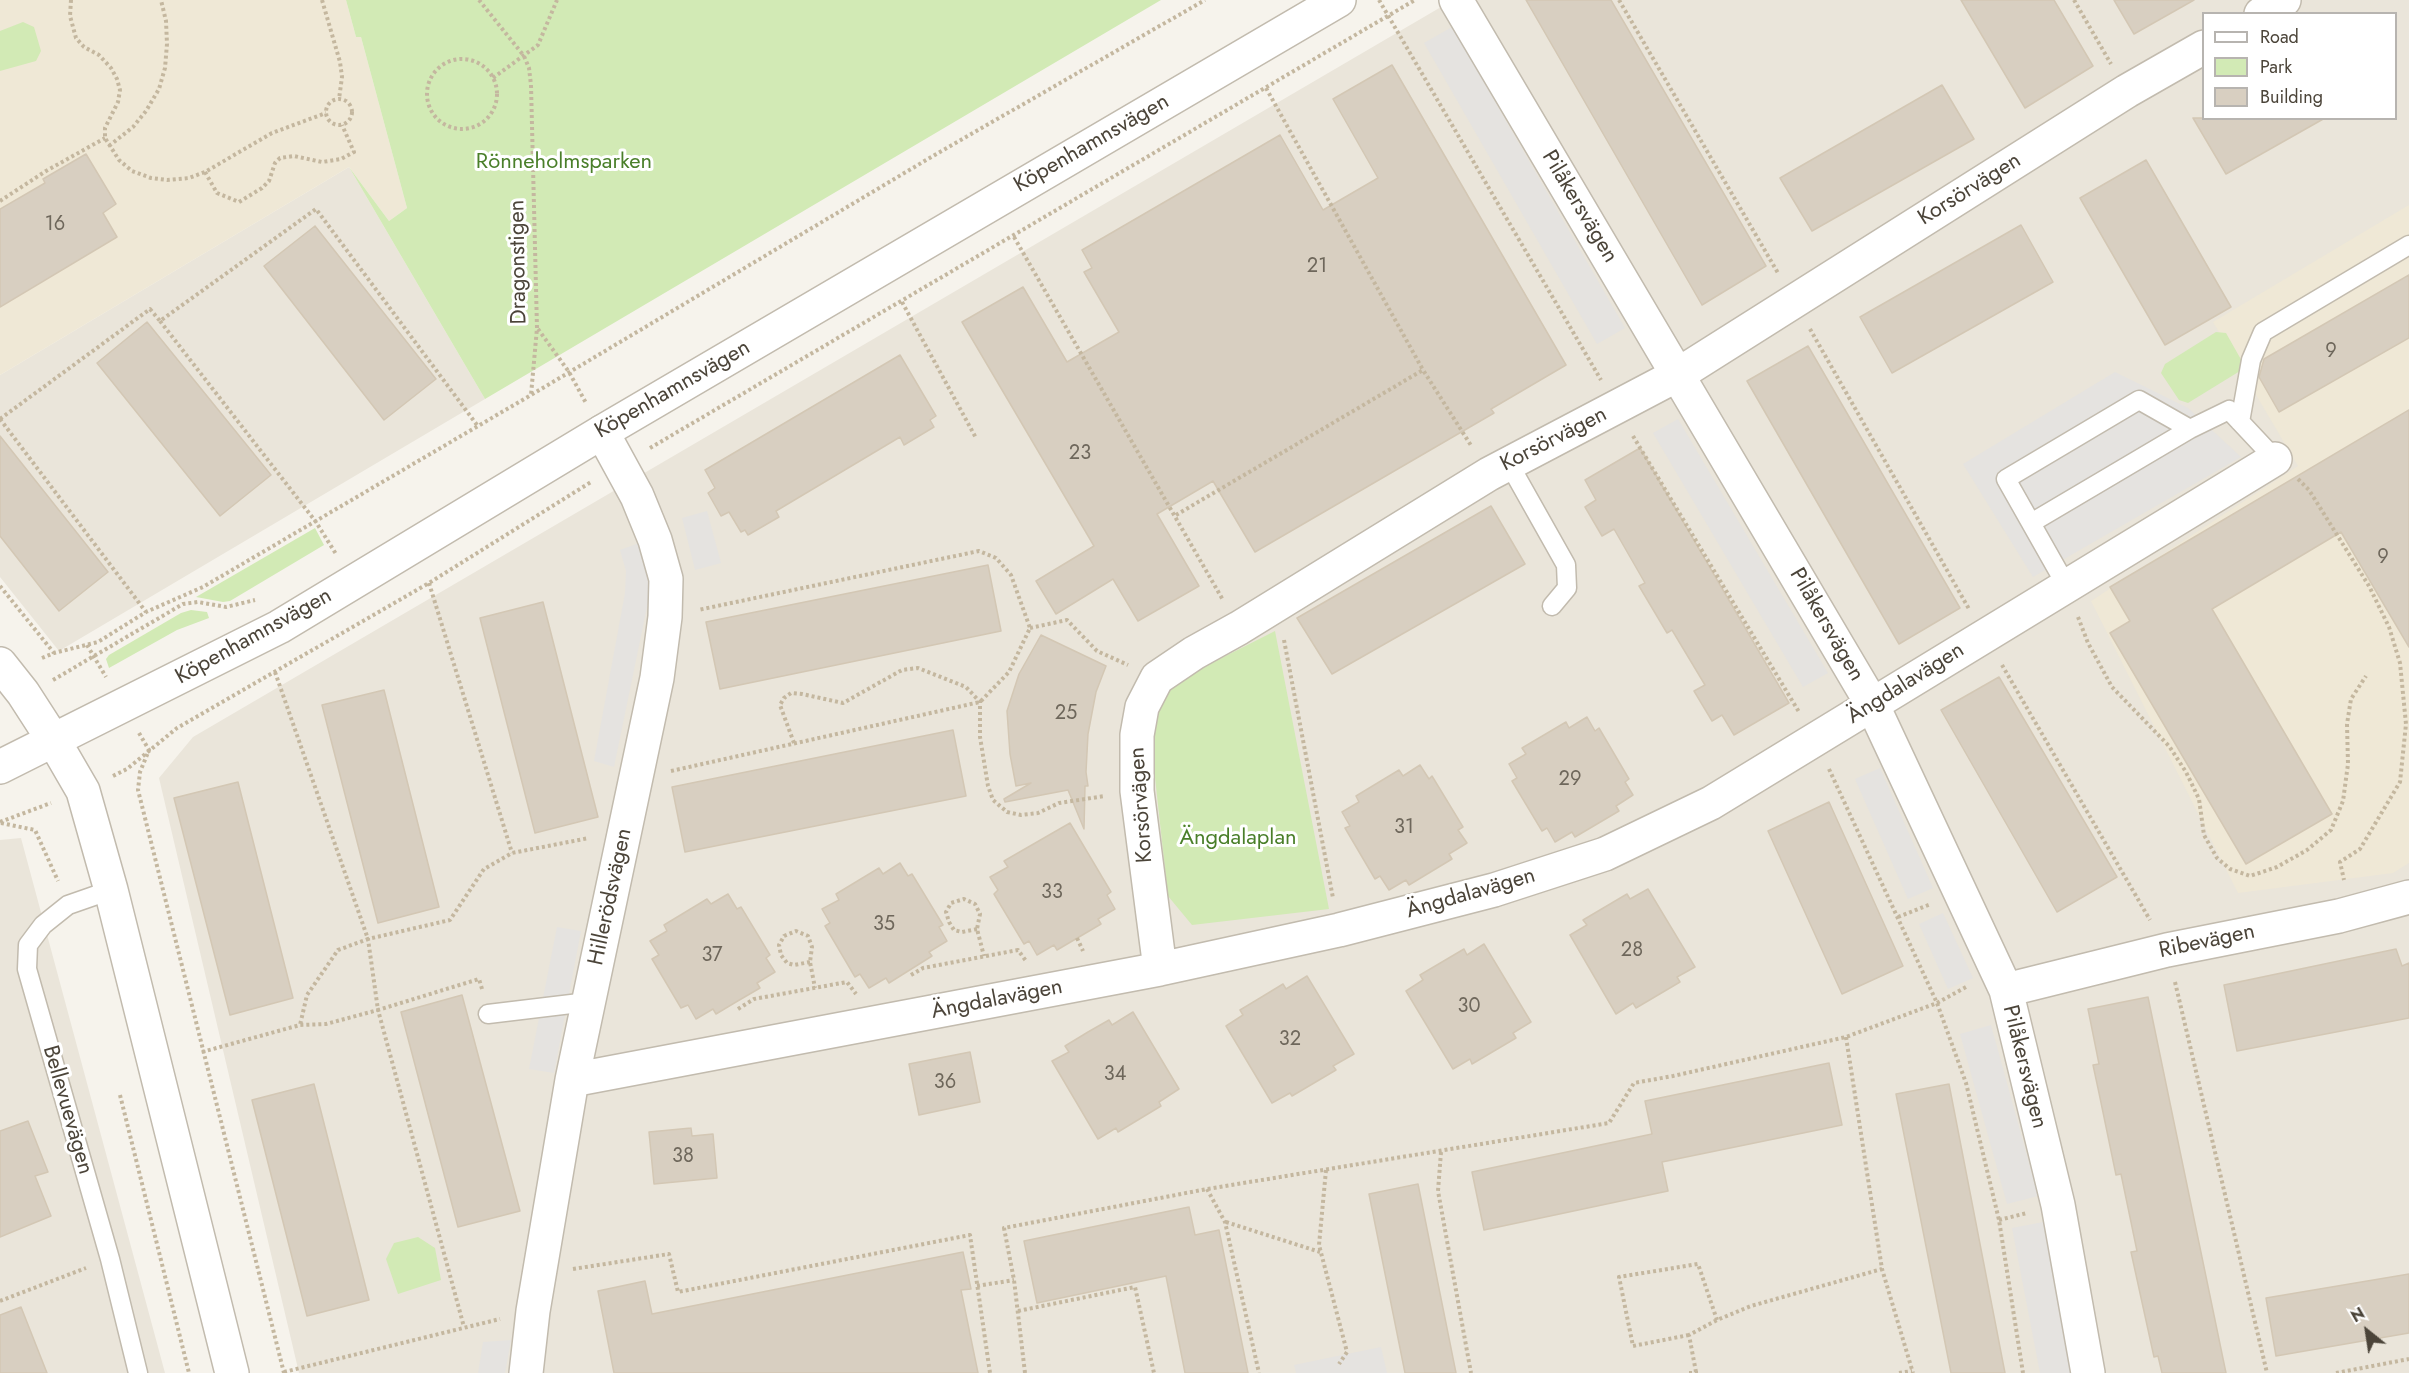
<!DOCTYPE html>
<html>
<head>
<meta charset="utf-8">
<style>
	body { margin:0 }
	#map { position:relative; width:2409px; height:1373px; overflow:hidden; background:#f6f3ec; font-family:Jost,sans-serif }
	canvas { display:block }
	.legend { position:absolute; left:2202px; top:12px; width:195px; height:108px; box-sizing:border-box; background:#fff; border:2px solid #b7b4b0; margin:0; padding:8px 10px; list-style:none; font-size:18px; color:#4b4439 }
	.legend li { display:flex; align-items:center; gap:12px; height:30px }
	.legend b { width:30px; border:2px solid #b7b4b0 }
	.north { position:absolute; left:2337px; top:1301px; width:60px; height:60px; -webkit-text-stroke:4px #fff; paint-order:stroke; rotate:330deg; font-size:16px; font-weight:700; line-height:24px; text-align:center; color:#4b4439 }
	.north::after { content:''; display:block; margin:auto; width:21px; height:27px; background:#4b4439; clip-path:polygon(50% 0,100% 100%,50% 72%,0 100%) }
</style>
</head>
<body>
<div id="map">
<canvas width="2409" height="1373"></canvas>
<ul class="legend">
<li><b style="height:8px;background:#fff"></b>Road</li>
<li><b style="height:16px;background:#d2eab5"></b>Park</li>
<li><b style="height:16px;background:#d8cfc1"></b>Building</li>
</ul>
<div class="north">N</div>
</div>
<script>
const c = document.querySelector('canvas').getContext('2d');
c.lineJoin = 'round';
function fillPath(path, color) {
  c.fillStyle = color;
  c.fill(path, 'evenodd');
}
function poly(rows) {
  const path = new Path2D();
  for (const r of rows) {
    if (r.length === 3) {
      path.moveTo(r[0] + r[2], r[1]);
      path.arc(r[0], r[1], r[2], 0, 2 * Math.PI);
      continue;
    }
    path.moveTo(r[0], r[1]);
    for (let i = 2; i < r.length; i += 2) path.lineTo(r[i], r[i + 1]);
  }
  return path;
}
function trace(path, color, width, dash) {
  c.strokeStyle = color;
  c.lineWidth = width;
  c.lineCap = dash ? 'butt' : 'round';
  c.setLineDash(dash || []);
  c.stroke(path);
}
function drawText(font, color, halo, rows, align = 'center') {
  c.font = font + ' Jost,sans-serif';
  c.lineWidth = 6;
  c.setLineDash([]);
  c.textBaseline = 'middle';
  c.strokeStyle = halo;
  c.fillStyle = color;
  for (const [text, x, y, turn = 0] of rows) {
    c.save();
    c.translate(x, y);
    c.rotate((+turn || 0) * Math.PI / 180);
    c.textAlign = isNaN(turn) ? turn : align;
    if (halo) c.strokeText(text, 0, 0);
    c.fillText(text, 0, 0);
    c.restore();
  }
}
const residential = poly([
	[1453,0,2409,0,2409,1373,299,1373,159,778,193,737],
	[2204,14,2396,14,2396,118,2204,118],
	[349,167,485,399,59,651,0,577,0,375],
	[21,838,165,1373,0,1373,0,840]
]);
const education = poly([
	[0,0,346,0,356,37,361,37,407,208,389,221,349,167,0,375],
	[2409,205,2409,863,2393,873,2238,893,2091,601,2298,466,2213,322]
]);
const green = poly([
	[346,0,1161,0,485,399,349,167,389,221,407,208,361,37,356,37],
	[23,22,34,27,41,51,36,61,0,71,0,31],
	[2216,332,2226,333,2243,363,2240,371,2188,403,2179,400,2161,373,2165,364],
	[315,528,324,545,230,601,223,602,196,597],
	[191,610,207,612,209,618,177,630,109,668,106,659,109,655,181,613],
	[1275,631,1329,909,1192,925,1168,896,1149,723,1176,681],
	[418,1237,435,1248,441,1280,398,1294,386,1259,394,1243]
]);
const parking = poly([
	[1452,27,1625,328,1597,344,1424,43],
	[2115,372,2188,408,2241,457,2033,577,1963,464],
	[1678,419,1828,673,1803,687,1653,433],
	[707,511,721,563,695,570,682,518],
	[642,542,648,571,648,602,614,767,594,761,625,593,626,571,620,550],
	[1880,768,1933,888,1908,899,1855,779],
	[1943,913,1973,978,1948,989,1919,924],
	[557,927,581,931,554,1073,529,1069],
	[1991,1025,2038,1196,2007,1204,1960,1034],
	[2043,1222,2073,1373,2040,1373,2012,1228],
	[511,1340,505,1373,478,1373,483,1342],
	[1381,1347,1387,1373,1296,1373,1294,1365]
]);
const building = poly([
	[1526,0,1611,0,1766,266,1702,305,1526,0],
	[1961,0,2054,0,2093,66,2025,108,1961,0],
	[2114,0,2194,0,2134,34,2114,0],
	[1392,65,1566,365,1491,409,1494,413,1255,552,1213,481,1157,514,1199,586,1138,621,1113,579,1056,614,1036,581,1094,546,962,322,1023,287,1067,362,1119,332,1084,272,1092,268,1082,250,1280,135,1323,210,1378,178,1333,99,1392,65],
	[1942,85,1974,139,1812,231,1780,178,1942,85],
	[2193,118,2325,118,2226,174,2193,118],
	[86,154,116,204,103,213,117,237,0,307,0,209,45,183,43,179,86,154],
	[2146,160,2231,307,2165,345,2080,198,2146,160],
	[2021,225,2053,282,1892,373,1860,317,2021,225],
	[315,226,436,379,384,420,264,266,315,226],
	[2409,275,2409,338,2279,412,2259,377,2264,359,2409,275],
	[147,322,271,475,220,516,97,363,147,322],
	[1808,346,1960,608,1899,644,1747,381,1808,346],
	[900,355,936,416,930,420,934,427,904,445,900,437,776,511,779,517,748,535,745,530,741,532,729,512,721,516,708,493,715,488,705,470,900,355],
	[2409,410,2409,647,2341,532,2212,609,2332,814,2246,864,2110,633,2130,621,2110,587,2409,410],
	[0,436,108,572,59,611,0,536,0,436],
	[1640,448,1789,703,1734,735,1722,715,1712,721,1694,691,1705,685,1672,630,1667,633,1639,586,1645,583,1614,529,1602,536,1585,507,1596,500,1585,480,1640,448],
	[1491,506,1525,564,1332,674,1297,618,1491,506],
	[988,565,1001,631,720,689,706,622,988,565],
	[543,602,598,817,535,833,480,618,543,602],
	[1041,635,1106,666,1096,692,1088,734,1086,772,1088,786,1085,786,1084,829,1068,790,1005,802,1004,799,1031,783,1016,786,1010,754,1007,711,1019,674,1041,635],
	[1999,677,2117,877,2057,912,1941,710,1999,677],
	[384,690,439,907,378,923,322,705,384,690],
	[1587,717,1595,731,1599,728,1629,779,1625,782,1633,795,1616,806,1619,811,1575,837,1572,832,1555,842,1547,828,1542,831,1512,781,1517,778,1509,764,1526,754,1522,748,1566,722,1569,728,1587,717],
	[953,730,966,796,685,852,672,787,953,730],
	[1420,765,1429,779,1432,776,1463,827,1458,830,1467,843,1449,854,1452,859,1409,885,1406,880,1389,890,1380,876,1375,879,1345,828,1350,826,1342,812,1359,802,1356,796,1399,770,1403,776,1420,765],
	[238,782,293,998,230,1015,174,798,238,782],
	[1829,802,1903,966,1842,994,1768,831,1829,802],
	[1070,823,1111,892,1107,895,1115,909,1098,919,1101,924,1057,950,1054,945,1037,955,1029,941,1024,944,994,894,998,890,990,877,1008,867,1004,861,1070,823],
	[900,863,908,876,912,874,943,925,939,927,947,941,929,952,932,956,889,983,886,978,869,988,860,974,855,977,825,926,830,923,822,909,839,900,836,894,879,868,883,874,900,863],
	[1648,889,1695,967,1677,977,1680,982,1636,1008,1633,1003,1616,1014,1570,935,1587,925,1583,920,1627,894,1630,899,1648,889],
	[728,894,737,909,741,907,770,955,766,958,775,972,757,983,760,988,736,1002,716,1014,713,1009,696,1019,688,1005,681,1008,652,959,659,955,650,941,667,931,664,925,707,899,711,904,728,894],
	[1484,944,1531,1022,1513,1033,1516,1038,1472,1064,1470,1059,1453,1069,1406,991,1423,980,1420,975,1464,949,1467,955,1484,944],
	[2396,949,2402,966,2409,963,2409,1018,2237,1051,2224,985,2396,949],
	[1307,976,1354,1054,1333,1066,1336,1070,1292,1096,1290,1093,1272,1103,1226,1026,1243,1015,1240,1010,1260,998,1283,984,1286,989,1307,976],
	[462,995,520,1211,458,1227,401,1012,462,995],
	[2148,997,2226,1373,2162,1373,2158,1356,2154,1357,2131,1252,2137,1251,2121,1174,2116,1175,2099,1093,2093,1065,2099,1064,2088,1009,2148,997],
	[1133,1012,1179,1089,1159,1102,1161,1106,1118,1132,1116,1128,1098,1139,1052,1061,1069,1052,1065,1046,1088,1032,1109,1020,1112,1025,1133,1012],
	[970,1052,980,1102,919,1115,909,1064,970,1052],
	[1829,1063,1842,1125,1662,1162,1668,1191,1484,1230,1472,1172,1652,1134,1645,1101,1829,1063],
	[314,1084,369,1300,307,1316,252,1100,314,1084],
	[1949,1084,2005,1373,1951,1373,1896,1094,1949,1084],
	[28,1121,48,1172,35,1176,51,1216,0,1237,0,1131,28,1121],
	[691,1128,692,1136,713,1134,717,1178,654,1184,649,1132,691,1128],
	[1418,1184,1456,1373,1405,1373,1369,1194,1418,1184],
	[1189,1207,1195,1235,1219,1230,1248,1373,1185,1373,1166,1276,1037,1303,1024,1241,1189,1207],
	[963,1252,971,1289,961,1290,978,1373,614,1373,598,1291,645,1281,652,1314,963,1252],
	[2409,1274,2409,1333,2276,1356,2266,1298,2409,1274],
	[21,1307,47,1373,0,1373,0,1315,21,1307]
]);
const path = poly([
	[71,0,70,16,76,38,84,47,99,55,111,68,117,79,120,90,118,102,105,128,105,138,119,160,132,171,151,178,167,180,189,178,205,172,272,133,326,113],
	[322,0,340,62,342,77,339,99],
	[479,0,524,56,529,68,531,85,537,328,531,395],
	[1379,0,1601,380],
	[1619,0,1778,273],
	[2074,0,2111,64],
	[462,94,35],
	[493,78,538,45,557,0],
	[1266,88,1423,370],
	[339,112,13],
	[109,146,133,127,146,111,159,89,165,68,167,44,166,21,161,0],
	[205,172,217,193,239,202,262,188,269,181,275,163,280,158,294,156,322,162,341,159,354,152,342,125],
	[0,201,46,171,105,138],
	[1014,237,1223,600],
	[902,302,976,438],
	[160,321,316,522,336,554],
	[538,329,569,372,586,403],
	[1810,329,1969,609],
	[0,419,150,309,160,321,316,209,477,425],
	[0,419,146,612],
	[1633,436,1799,712],
	[650,448,1415,0],
	[2298,479,2309,490,2369,586,2389,627,2400,663,2406,724,2400,782,2360,849,2340,862,2344,880],
	[1176,515,1423,370,1472,447],
	[429,583,512,853],
	[0,586,54,653],
	[2078,617,2088,643,2112,687,2169,746,2186,772,2199,799,2204,835,2217,858,2230,869,2250,876,2277,867,2307,850,2331,830,2343,801,2348,764,2347,724,2351,699,2366,676],
	[1030,628,1067,620,1097,651,1128,665],
	[1284,640,1333,898],
	[87,645,106,677],
	[42,658,54,653,98,642,146,612,203,587,531,395,938,153,1205,0],
	[2002,665,2150,920],
	[275,672,368,939,338,950,307,995,300,1025],
	[53,680,183,604,198,602,226,607,255,600],
	[139,733,149,750,140,772,138,790,284,1373],
	[794,743,780,705,784,698,791,693,802,694,843,703,902,670,918,668,966,687,980,702,980,737,988,786,993,800,1007,812,1021,815,1038,813,1059,803,1105,796],
	[1829,769,1937,1003,1966,1083,1999,1220,2023,1373],
	[671,771,980,702,1009,672,1030,628,1011,575,996,558,979,551,698,610],
	[113,776,127,769,177,728,429,583,591,482],
	[0,822,51,803],
	[1,823,35,830,58,881],
	[1898,917,1931,904],
	[977,929,962,932,954,930,949,922,946,912,951,903,964,899,975,904,980,914,977,929,984,956],
	[1077,938,1083,951],
	[810,962,794,965,787,963,781,955,779,945,784,936,796,931,808,936,812,947,810,962,815,988],
	[911,975,923,968,1018,950,1026,961],
	[2175,982,2267,1373],
	[482,989,479,979,378,1010,368,939,450,920,484,869,512,853,589,838],
	[738,1009,754,999,847,982,856,994],
	[1846,1037,1882,1269,1913,1373],
	[202,1052,300,1025,326,1024,378,1010,464,1327],
	[120,1095,189,1373],
	[1441,1152,1438,1191,1471,1373],
	[1326,1170,1319,1245,1347,1352,1339,1364],
	[1207,1189,1225,1222,1259,1373],
	[1999,1220,2027,1213],
	[1226,1222,1320,1252],
	[573,1269,669,1254,678,1292,970,1235,990,1373],
	[977,1286,1014,1280],
	[0,1301,86,1268],
	[1018,1311,1135,1287,1154,1373],
	[1689,1335,1633,1346,1619,1277,1698,1264,1717,1320],
	[284,1372,500,1319],
	[1696,1372,1689,1335,1717,1320,1751,1306,1882,1269],
	[1025,1373,1014,1280,1004,1228,1207,1189,1609,1123,1634,1083,1673,1076,1846,1037,1937,1003,1968,986],
	[1689,1373,1699,1373],
	[1899,1373,1912,1371],
	[2336,1373,2409,1359]
]);
const service = poly([
	[2240,422,2251,360,2263,332,2409,245],
	[2190,429,2229,410,2275,459],
	[1508,462,1566,565,1567,588,1552,606],
	[2031,523,2190,429,2139,400,2006,479,2066,585],
	[111,890,68,905,43,925,28,945,27,969,110,1259,138,1373],
	[488,1014,588,1002]
]);
const minor = poly([
	[1456,0,1872,704,2006,990,2058,1205,2088,1373],
	[2261,14,2284,0],
	[1160,969,1137,791,1137,735,1142,707,1157,678,1194,653,1239,628,1489,474,1679,374,2127,91,2204,47],
	[2006,990,2167,950,2339,916,2409,897],
	[572,1080,1160,969,1339,930,1494,890,1605,854,1711,803,2275,459],
	[526,1373,533,1311,572,1080,657,678,665,617,666,579,655,540,637,496,602,432]
]);
const tertiary = poly([
	[0,664,23,693,54,741,83,791,111,890,232,1373],
	[0,767,279,627,602,432,1339,0]
]);
const numberNames = [
	["16",55,225],
	["21",1317,267],
	["9",2331,352],
	["23",1080,454],
	["9",2383,558],
	["25",1066,714],
	["29",1570,780],
	["31",1404,828],
	["33",1052,893],
	["35",884,925],
	["28",1632,951],
	["37",712,956],
	["30",1469,1007],
	["32",1290,1040],
	["34",1115,1075],
	["36",945,1083],
	["38",683,1157]
];
const streetNames = [
	["Köpenhamnsvägen",1092,144,-30],
	["Korsörvägen",1970,190,-32],
	["Pilåkersvägen",1579,207,59],
	["Dragonstigen",519,262,-91],
	["Köpenhamnsvägen",673,390,-30],
	["Korsörvägen",1554,440,-27],
	["Pilåkersvägen",1826,625,60],
	["Köpenhamnsvägen",254,637,-29],
	["Ängdalavägen",1906,684,-32],
	["Korsörvägen",1142,805,-94],
	["Ängdalavägen",1471,894,-16],
	["Hillerödsvägen",611,897,-78],
	["Ribevägen",2207,942,-12],
	["Ängdalavägen",997,1000,-11],
	["Pilåkersvägen",2024,1067,76],
	["Bellevuevägen",67,1110,74]
];
const parkNames = [
	["Rönneholmsparken",564,163],
	["Ängdalaplan",1238,839]
];
fillPath(residential, '#eae5da');
fillPath(education, '#efe8d6');
fillPath(green, '#d2eab5');
fillPath(parking, '#e5e3e0');
fillPath(building, '#d8cfc1');
trace(building, '#d3c7b4', 1.5);
trace(service, '#c2bbae', 21);
trace(minor, '#c2bbae', 36);
trace(tertiary, '#c2bbae', 36);
trace(path, '#c4b79f', 4, [3, 3]);
trace(service, '#fff', 18);
trace(minor, '#fff', 33);
trace(tertiary, '#fff', 33);
drawText('20px', '#6e675b', null, numberNames);
drawText('22px', '#4b4439', '#fff', streetNames);
drawText('22px', '#4a7f2a', '#fff', parkNames);
</script>
</body>
</html>
